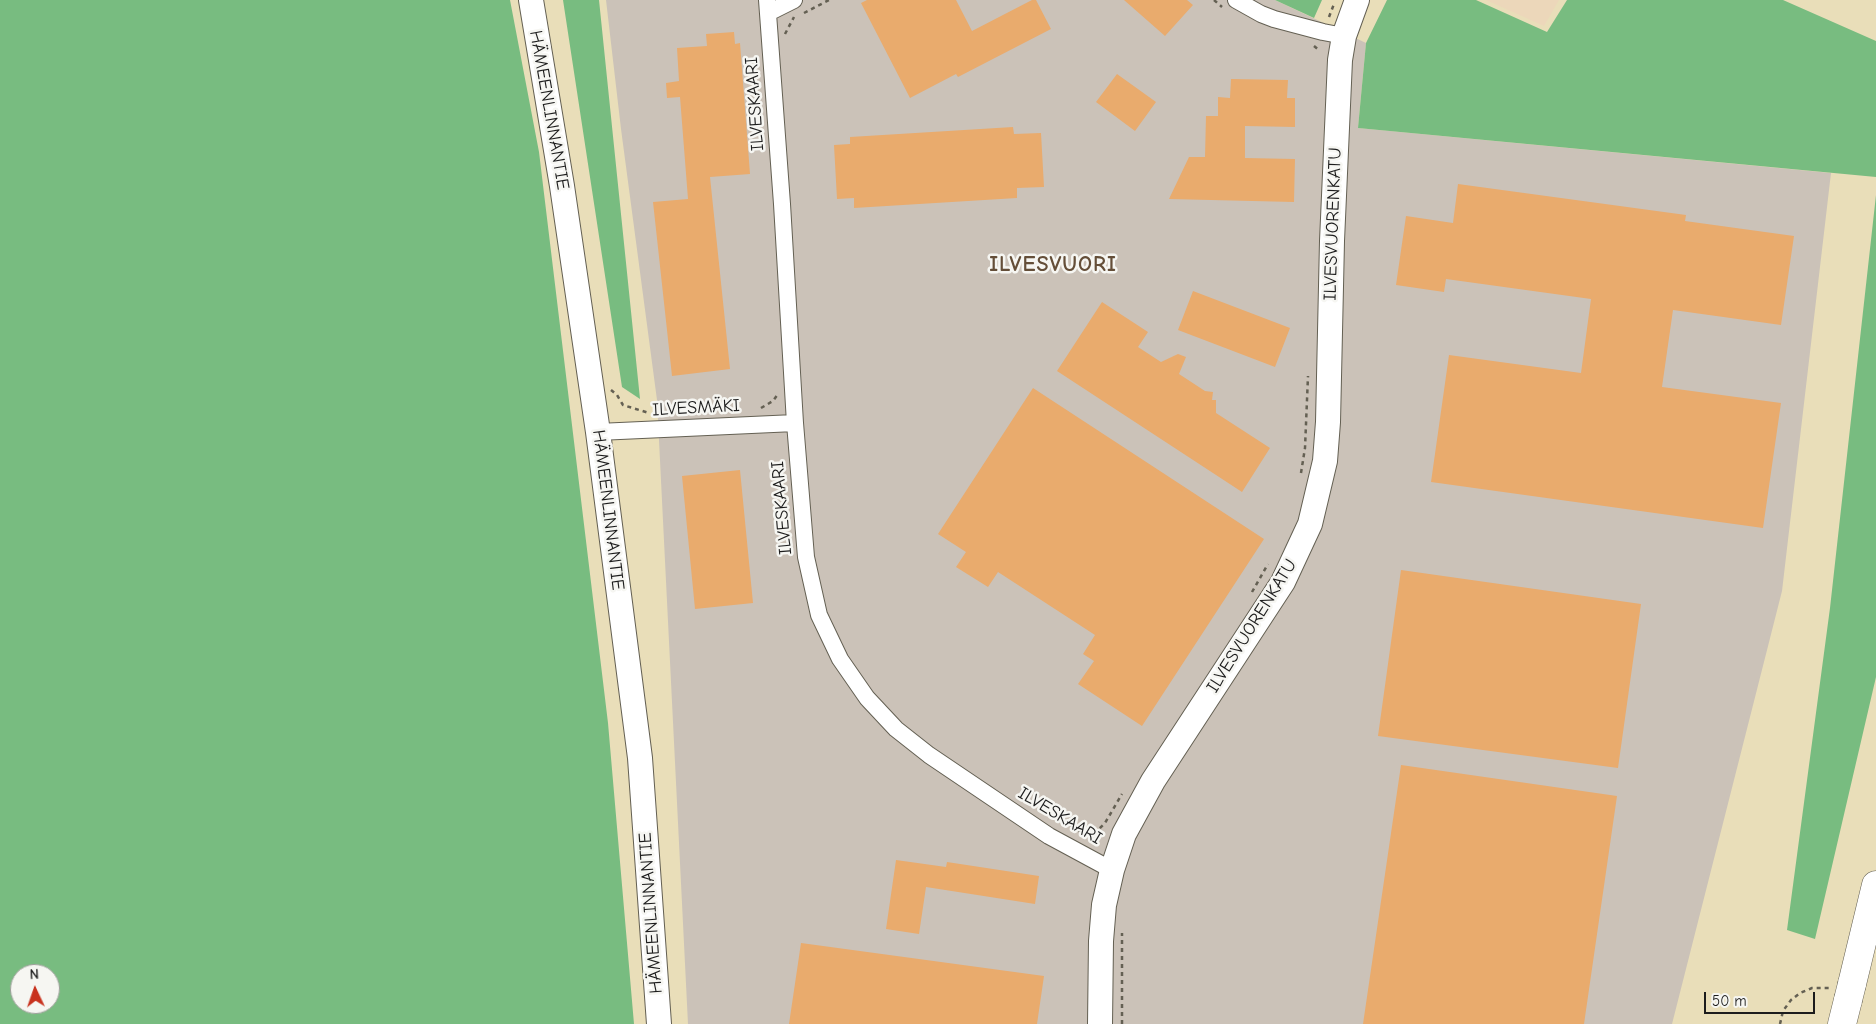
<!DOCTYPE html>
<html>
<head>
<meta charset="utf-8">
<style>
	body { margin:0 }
	#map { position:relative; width:1876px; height:1024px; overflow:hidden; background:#e9deb9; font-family:"Comic Neue",sans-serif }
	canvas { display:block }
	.north { position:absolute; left:10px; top:964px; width:50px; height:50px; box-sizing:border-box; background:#f6f6f2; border:1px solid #9f9f9c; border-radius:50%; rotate:357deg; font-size:14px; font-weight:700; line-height:20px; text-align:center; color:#1c1c1c }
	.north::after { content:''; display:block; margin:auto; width:18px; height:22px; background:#c8321e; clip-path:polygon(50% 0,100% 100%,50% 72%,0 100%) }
	.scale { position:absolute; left:1704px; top:992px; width:111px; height:22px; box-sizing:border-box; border:2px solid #1c1c1c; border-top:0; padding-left:6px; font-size:15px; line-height:18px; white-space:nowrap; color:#1c1c1c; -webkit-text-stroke:4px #f6f6f2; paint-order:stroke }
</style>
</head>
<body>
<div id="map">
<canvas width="1876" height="1024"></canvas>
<div class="north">N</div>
<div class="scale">50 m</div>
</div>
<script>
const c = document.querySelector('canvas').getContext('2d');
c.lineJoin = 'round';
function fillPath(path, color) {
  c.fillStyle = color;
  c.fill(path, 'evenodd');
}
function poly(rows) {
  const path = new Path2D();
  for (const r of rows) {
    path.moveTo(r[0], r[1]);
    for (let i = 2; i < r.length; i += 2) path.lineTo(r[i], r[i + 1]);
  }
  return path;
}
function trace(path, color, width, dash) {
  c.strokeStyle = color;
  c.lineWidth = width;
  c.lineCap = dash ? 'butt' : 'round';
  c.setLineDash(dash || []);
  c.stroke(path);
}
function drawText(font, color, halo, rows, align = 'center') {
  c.font = font + ' "Comic Neue",sans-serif';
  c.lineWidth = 5;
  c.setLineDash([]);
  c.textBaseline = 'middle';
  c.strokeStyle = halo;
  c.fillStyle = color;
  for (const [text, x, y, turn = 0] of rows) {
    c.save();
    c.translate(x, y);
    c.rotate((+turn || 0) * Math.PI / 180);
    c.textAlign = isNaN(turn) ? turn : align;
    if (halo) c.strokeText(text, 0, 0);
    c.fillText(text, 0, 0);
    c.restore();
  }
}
const built = poly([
	[1486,0,1559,0,1544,26]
]);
const industrial = poly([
	[606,0,1275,0,1366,43,1358,128,1831,173,1782,591,1672,1024,688,1024,657,400,621,129]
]);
const forest = poly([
	[0,0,510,0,539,152,608,723,634,1024,0,1024],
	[20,974,50,974,50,1004,20,1004],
	[563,0,599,0,640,399,622,387],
	[1275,0,1322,0,1314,18],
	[1387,0,1476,0,1547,32,1567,0,1783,0,1876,41,1876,177,1358,128,1366,43],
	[1876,195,1876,677,1815,939,1787,930,1830,608]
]);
const building = poly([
	[867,0,956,0,972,31,1032,0,1036,0,1051,29,958,77,956,74,910,98,861,3],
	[1124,0,1187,0,1193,5,1165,36],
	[734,32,735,44,740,43,750,174,710,177,730,369,672,376,653,202,688,199,680,97,667,98,666,83,679,81,677,48,707,46,706,34],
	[1117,74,1156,102,1135,131,1096,102],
	[1231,79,1288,80,1287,98,1295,98,1295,127,1245,126,1245,158,1295,159,1294,202,1169,199,1189,157,1205,157,1206,116,1218,116,1218,97,1230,98],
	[1013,127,1014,134,1041,133,1044,187,1017,188,1017,198,854,208,854,198,837,199,834,145,850,144,850,137],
	[1458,184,1686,215,1685,221,1794,236,1781,325,1673,310,1662,387,1781,403,1763,528,1431,482,1449,355,1581,373,1591,299,1446,279,1444,292,1396,285,1406,216,1453,223],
	[1193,291,1290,328,1275,367,1178,330],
	[1102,302,1148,332,1138,347,1161,362,1178,354,1186,357,1179,374,1205,391,1213,392,1212,400,1216,400,1216,413,1270,448,1242,492,1057,371],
	[1033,388,1264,539,1142,726,1078,684,1094,661,1083,654,1095,635,998,572,988,587,956,567,966,552,938,534],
	[740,470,753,603,695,609,682,476],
	[1401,570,1641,604,1618,768,1378,736],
	[1401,765,1617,796,1584,1024,1363,1024],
	[896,860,946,867,947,862,1039,876,1035,904,926,887,919,934,886,929],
	[801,943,1044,976,1037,1024,789,1024]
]);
const path = poly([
	[1214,0,1222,7],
	[804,13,829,0],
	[1329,17,1334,4],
	[785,34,794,17],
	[1314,46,1320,51],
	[611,390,617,395,623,405,649,413],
	[761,408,773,401,778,394],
	[1301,473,1305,448,1308,376],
	[1252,592,1268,564],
	[1049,816,1079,831,1096,832,1105,823,1122,794],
	[1122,1024,1122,933],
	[1780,1024,1783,1011,1791,1000,1800,993,1812,988,1831,988]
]);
const street = poly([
	[767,0,782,204,795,423,806,557,819,615,840,659,867,698,896,729,929,755,1049,836,1112,870],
	[1236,0,1261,14,1274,19,1323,32,1344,36],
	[768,13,794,0],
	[598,432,795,423]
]);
const secondary = poly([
	[531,0,562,186,598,432,640,758,659,1024],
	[1100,1024,1101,941,1104,905,1112,870,1124,834,1153,781,1283,582,1310,524,1325,461,1328,422,1332,241,1340,60,1344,36,1357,0]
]);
const highway = poly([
	[1852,984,1876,885],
	[1842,1024,1848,1000]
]);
const highwayBridge = poly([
	[1848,1000,1852,984]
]);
const streetNames = [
	["ILVESKAARI",755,104,-94],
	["HÄMEENLINNANTIE",549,110,80],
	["ILVESVUORENKATU",1333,224,-88],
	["ILVESMÄKI",696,408,-3],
	["ILVESKAARI",782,508,-95],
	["HÄMEENLINNANTIE",608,510,83],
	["ILVESVUORENKATU",1252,626,-58],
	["ILVESKAARI",1060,816,31],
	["HÄMEENLINNANTIE",651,913,-94]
];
const districtNames = [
	["ILVESVUORI",1053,265]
];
fillPath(built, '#ecd7ba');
fillPath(industrial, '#cbc2b8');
fillPath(forest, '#78bc80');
fillPath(building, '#e9ab6d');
trace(street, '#646053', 18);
trace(secondary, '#646053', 26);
trace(highway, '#646053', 29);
trace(path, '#646053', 2.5, [4, 4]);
trace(street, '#fff', 16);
trace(secondary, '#fff', 24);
trace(highway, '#fff', 28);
trace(highwayBridge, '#646053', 29, []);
trace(highwayBridge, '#fff', 28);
drawText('18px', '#1c1c1c', '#f6f6f2', streetNames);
c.letterSpacing = '1px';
drawText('bold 22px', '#644e38', '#f6f6f2', districtNames);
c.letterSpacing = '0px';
</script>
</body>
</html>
